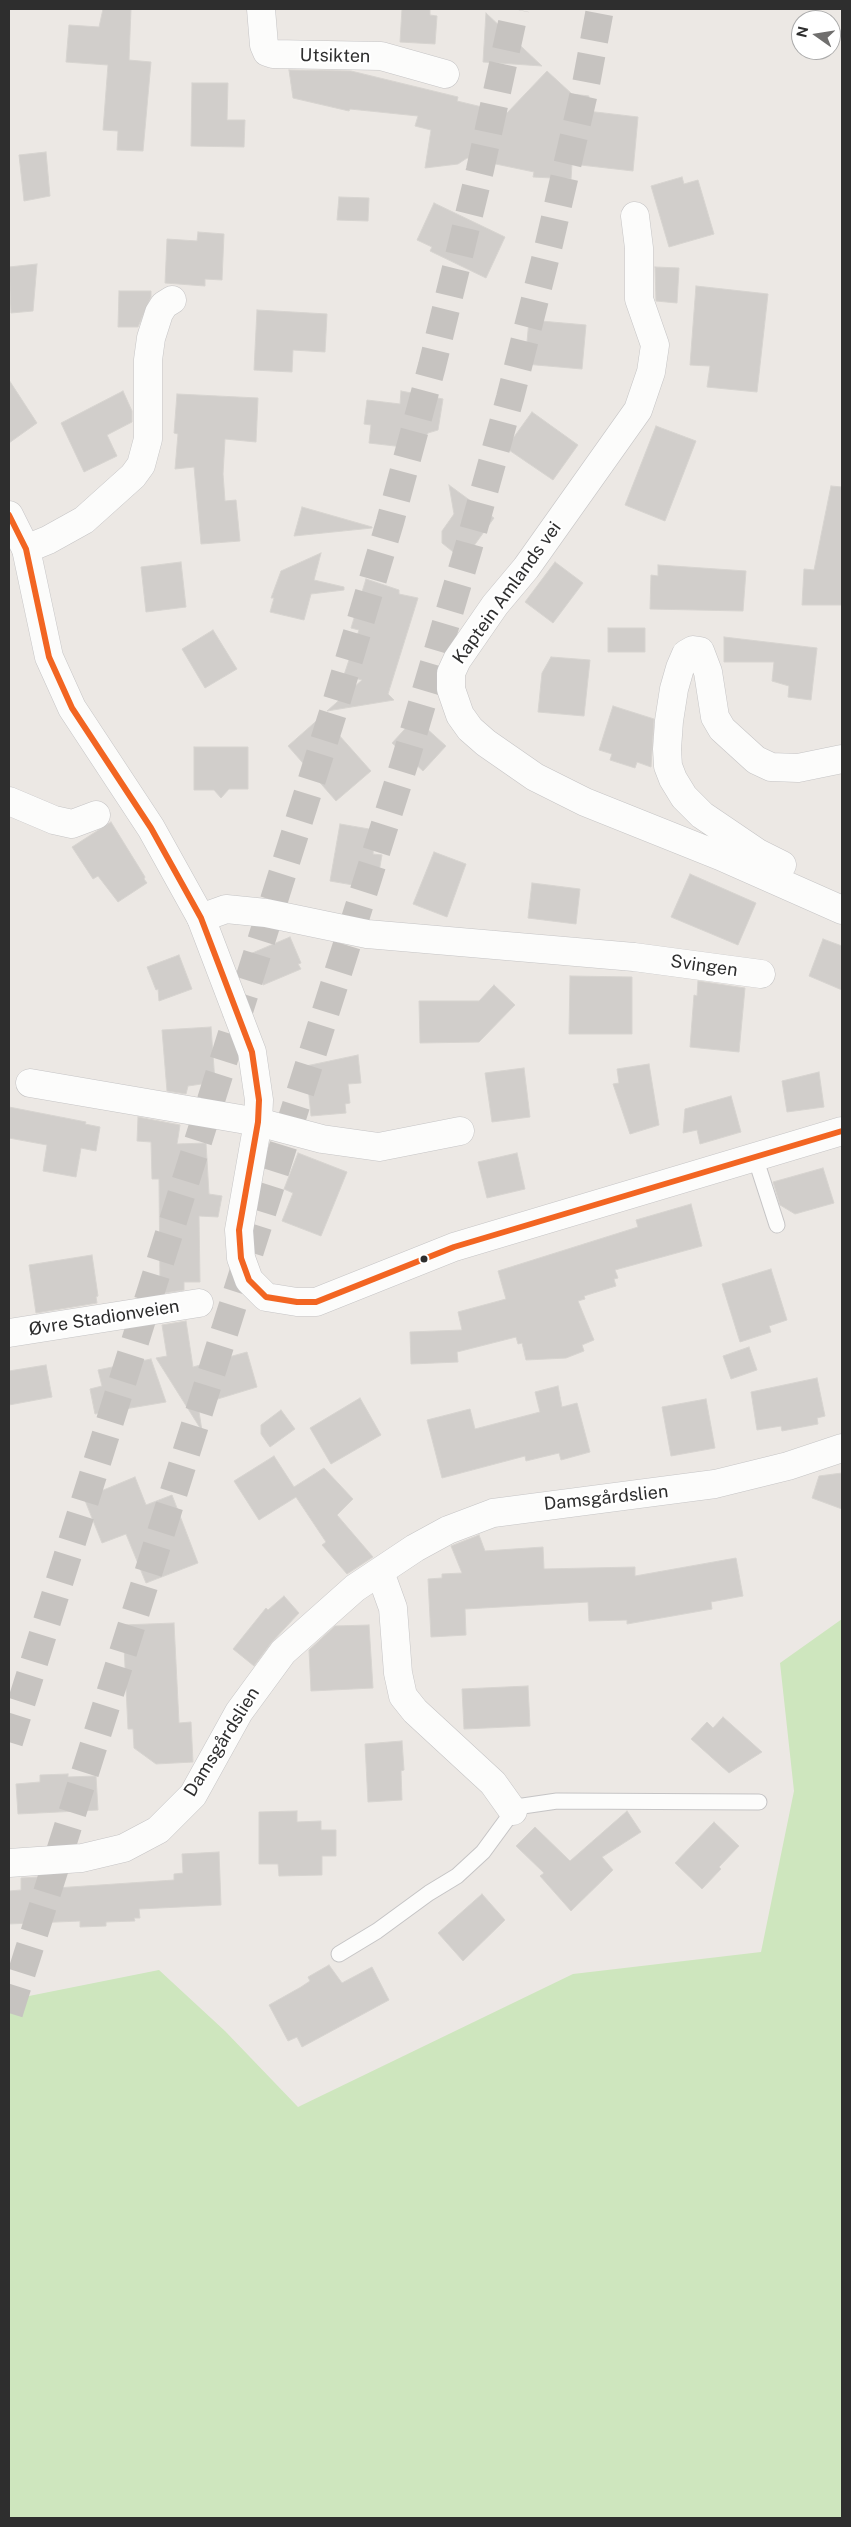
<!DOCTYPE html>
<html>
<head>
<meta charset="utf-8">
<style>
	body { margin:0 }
	#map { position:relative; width:851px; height:2527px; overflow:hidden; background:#ece8e4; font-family:"Public Sans",sans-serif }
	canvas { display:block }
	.frame { position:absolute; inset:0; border:10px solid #2e2e2e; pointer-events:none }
	.north { position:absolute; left:791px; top:10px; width:50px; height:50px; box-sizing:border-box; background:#fff; border:1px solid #ababab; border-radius:50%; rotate:283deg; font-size:14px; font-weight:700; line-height:20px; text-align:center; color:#2e2e2e }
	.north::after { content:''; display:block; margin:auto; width:18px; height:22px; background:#706f6e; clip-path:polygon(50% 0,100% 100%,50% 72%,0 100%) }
</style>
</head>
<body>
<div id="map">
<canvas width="851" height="2527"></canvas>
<div class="frame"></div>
<div class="north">N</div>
</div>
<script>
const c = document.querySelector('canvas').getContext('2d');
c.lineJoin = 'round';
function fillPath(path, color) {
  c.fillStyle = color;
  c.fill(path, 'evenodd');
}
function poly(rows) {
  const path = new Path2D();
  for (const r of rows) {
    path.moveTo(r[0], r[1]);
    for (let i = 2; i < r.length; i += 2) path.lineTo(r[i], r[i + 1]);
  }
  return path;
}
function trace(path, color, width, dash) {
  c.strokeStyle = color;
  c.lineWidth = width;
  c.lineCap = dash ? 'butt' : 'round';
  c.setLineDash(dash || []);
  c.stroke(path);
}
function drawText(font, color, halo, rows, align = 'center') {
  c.font = font + ' "Public Sans",sans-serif';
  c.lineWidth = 4.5;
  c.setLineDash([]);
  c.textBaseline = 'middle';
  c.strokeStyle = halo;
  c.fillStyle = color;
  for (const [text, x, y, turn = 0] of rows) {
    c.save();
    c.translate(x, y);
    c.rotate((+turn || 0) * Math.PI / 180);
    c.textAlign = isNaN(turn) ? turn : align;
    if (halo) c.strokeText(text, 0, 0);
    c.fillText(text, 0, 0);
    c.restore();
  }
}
const green = poly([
	[842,1619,842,2518,9,2518,9,2000,159,1970,225,2031,298,2107,573,1974,761,1952,794,1791,780,1663]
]);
const building = poly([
	[103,9,131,9,129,60,151,62,143,151,117,150,118,131,103,130,108,65,66,62,69,25,99,27,103,9],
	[402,9,430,9,430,15,437,16,435,44,400,42,402,9],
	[486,13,542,66,483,62,486,13],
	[289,70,351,71,458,97,457,101,507,113,547,71,572,94,589,96,587,111,638,117,633,171,572,164,571,179,533,177,534,172,467,158,458,164,425,168,431,130,415,126,418,116,350,109,349,111,293,98,289,70],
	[192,83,228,83,227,120,245,120,244,147,191,146,192,83],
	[46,152,50,196,24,201,19,155,46,152],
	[682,177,684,184,698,180,714,234,669,247,651,186,682,177],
	[339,197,369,198,368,221,337,220,339,197],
	[434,203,505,237,486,278,430,251,432,247,417,240,434,203],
	[198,232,224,234,222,280,205,279,205,286,165,283,167,239,197,241,198,232],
	[37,264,33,311,11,313,9,267,37,264],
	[655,267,679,268,677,303,656,301,655,267],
	[696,286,768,294,757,392,707,387,710,366,690,365,696,286],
	[119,291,151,291,151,297,138,327,118,327,119,291],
	[257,310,327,314,325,352,293,350,292,372,254,370,257,310],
	[529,320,586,325,582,369,525,364,529,320],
	[9,380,37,423,9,443,9,380],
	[123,391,132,411,132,422,107,435,117,456,84,472,61,423,123,391],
	[401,391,443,399,438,430,428,433,420,445,412,448,369,443,371,425,364,424,367,400,400,404,401,391],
	[177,394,258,398,256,442,225,439,223,474,225,501,236,500,240,541,201,544,194,467,175,469,178,434,174,433,177,394],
	[532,412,578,445,553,480,506,448,532,412],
	[656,426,696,441,665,521,625,505,656,426],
	[449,485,494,518,468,554,457,555,442,543,442,531,454,514,449,485],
	[831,486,842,487,842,605,802,605,804,569,814,570,831,486],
	[302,507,372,527,372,528,294,536,302,507],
	[321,553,314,580,344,587,344,590,311,594,304,620,270,612,274,598,271,598,281,571,321,553],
	[181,562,186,607,146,612,141,567,181,562],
	[555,562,583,583,553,623,525,602,555,562],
	[658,565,746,571,743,611,650,609,651,575,658,576,658,565],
	[366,579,399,590,399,594,418,598,388,694,394,700,327,711,362,680,344,675,359,630,351,628,366,579],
	[608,628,645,628,645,652,608,652,608,628],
	[213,630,237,669,205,688,182,649,213,630],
	[724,637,817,648,811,700,788,697,789,686,772,681,774,662,724,662,724,637],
	[551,657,590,660,584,716,538,712,542,673,551,657],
	[613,706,654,719,651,767,637,762,635,768,610,760,612,754,599,750,613,706],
	[322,716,371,771,336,801,288,746,322,716],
	[415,718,446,746,423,771,392,743,415,718],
	[194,747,248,747,248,789,229,789,221,798,214,790,194,790,194,747],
	[111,822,145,877,144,879,147,883,118,902,98,876,93,879,72,847,111,822],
	[340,824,375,830,373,854,382,855,376,889,330,881,340,824],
	[434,852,466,864,447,917,413,904,434,852],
	[690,874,756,903,738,945,671,917,690,874],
	[532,883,580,889,576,924,528,918,532,883],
	[290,937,301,963,298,964,301,969,263,985,250,954,290,937],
	[823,939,842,946,842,990,809,976,823,939],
	[179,955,192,989,159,1001,158,989,156,990,147,967,179,955],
	[570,976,632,977,632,1034,569,1034,570,976],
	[698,981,745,988,739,1052,690,1047,694,995,697,996,698,981],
	[494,985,515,1005,479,1042,420,1043,419,1001,479,1001,494,985],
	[211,1027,215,1082,188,1086,186,1094,167,1091,162,1030,211,1027],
	[358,1055,361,1083,348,1084,350,1103,345,1104,346,1113,311,1116,306,1066,358,1055],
	[649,1064,659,1125,630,1134,613,1084,619,1083,617,1069,649,1064],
	[524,1068,530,1117,492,1122,485,1073,524,1068],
	[819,1072,824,1107,787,1112,782,1081,819,1072],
	[731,1096,741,1132,700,1144,697,1130,683,1133,685,1109,731,1096],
	[9,1107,86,1122,85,1124,100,1127,96,1151,81,1148,76,1177,43,1171,47,1145,9,1138,9,1107],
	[138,1117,180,1125,177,1144,206,1143,209,1194,222,1196,218,1217,199,1216,200,1282,184,1282,184,1290,158,1294,156,1285,160,1285,159,1179,152,1179,151,1142,137,1141,138,1117],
	[298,1153,347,1172,321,1236,282,1221,293,1193,284,1189,298,1153],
	[517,1153,525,1189,487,1198,478,1162,517,1153],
	[823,1168,834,1203,795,1214,780,1205,773,1182,823,1168],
	[691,1204,702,1246,615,1270,618,1278,614,1279,616,1286,584,1296,585,1299,578,1301,594,1340,582,1345,584,1351,566,1358,526,1360,522,1343,518,1344,516,1337,457,1352,458,1362,411,1364,410,1332,462,1330,458,1312,506,1299,498,1271,638,1227,636,1220,691,1204],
	[92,1255,98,1296,96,1297,97,1303,36,1313,29,1265,92,1255],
	[771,1269,787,1320,769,1326,771,1332,740,1342,722,1284,771,1269],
	[186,1321,193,1367,247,1352,257,1387,198,1405,202,1431,156,1358,167,1356,162,1325,186,1321],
	[749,1347,757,1370,731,1379,723,1356,749,1347],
	[151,1359,166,1402,95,1414,90,1389,102,1386,98,1370,151,1359],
	[46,1365,52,1397,9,1405,9,1371,46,1365],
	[817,1378,825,1416,817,1418,818,1424,782,1431,781,1426,757,1430,751,1392,817,1378],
	[558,1386,562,1407,577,1403,590,1452,561,1460,559,1453,526,1461,525,1456,442,1478,427,1420,470,1409,475,1429,540,1412,535,1392,558,1386],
	[360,1398,381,1435,331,1464,310,1428,360,1398],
	[706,1399,715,1448,671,1456,662,1407,706,1399],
	[281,1410,295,1429,270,1447,261,1434,261,1425,281,1410],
	[274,1456,294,1487,324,1468,353,1499,337,1515,373,1557,347,1574,322,1545,326,1542,296,1497,259,1520,234,1481,274,1456],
	[842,1473,842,1509,812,1498,819,1476,842,1473],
	[135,1477,146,1505,172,1495,198,1563,146,1583,126,1534,102,1543,84,1498,135,1477],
	[479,1535,485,1551,543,1547,544,1569,635,1567,635,1576,736,1558,743,1596,711,1602,712,1609,627,1624,627,1620,589,1621,588,1602,465,1609,466,1635,431,1637,428,1579,442,1578,442,1574,462,1573,451,1546,479,1535],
	[284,1596,299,1613,271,1643,254,1666,233,1649,266,1608,268,1610,284,1596],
	[174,1623,179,1723,191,1722,193,1762,156,1764,134,1748,133,1729,128,1729,123,1625,174,1623],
	[369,1625,373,1688,311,1691,309,1650,335,1626,369,1625],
	[528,1686,530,1726,464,1729,462,1689,528,1686],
	[723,1717,762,1752,729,1773,691,1739,707,1722,713,1728,723,1717],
	[402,1741,404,1770,401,1771,402,1800,368,1802,365,1744,402,1741],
	[68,1774,68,1777,96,1776,98,1810,18,1814,16,1784,40,1782,40,1775,68,1774],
	[297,1811,297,1822,321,1821,321,1830,336,1830,336,1856,322,1856,322,1875,279,1876,278,1864,259,1864,259,1812,297,1811],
	[627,1811,641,1832,602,1857,613,1870,571,1911,540,1876,544,1873,516,1846,535,1827,570,1861,627,1811],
	[714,1822,739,1846,719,1867,721,1869,702,1889,675,1863,714,1822],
	[219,1852,221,1905,139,1909,140,1918,134,1918,135,1921,106,1922,106,1926,80,1927,80,1921,9,1924,9,1891,21,1890,21,1878,39,1877,41,1889,174,1880,174,1874,183,1873,182,1854,219,1852],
	[482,1894,505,1920,463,1961,438,1933,482,1894],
	[329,1965,342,1983,372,1967,389,2000,302,2047,297,2037,288,2041,269,2005,301,1987,310,1981,308,1977,329,1965]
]);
const motorwayTunnel = poly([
	[9,1742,337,700,390,522,432,366,480,170,515,9],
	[9,2013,405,761,469,546,510,398,549,244,586,84,600,9]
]);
const service = poly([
	[755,1157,777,1225],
	[339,1954,377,1931,429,1893,457,1876,483,1852,516,1807,557,1801,759,1802]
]);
const minor = poly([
	[261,9,264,45,267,52,273,54,381,56,445,74],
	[635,216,639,248,639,299,655,345,651,372,638,410,526,568,495,605,457,660,451,673,451,689,460,715,470,729,486,743,535,777,585,802,720,856,842,910],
	[26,549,48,540,84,520,133,476,141,465,148,439,148,360,151,338,159,313,164,305,172,300],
	[9,801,54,820,72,824,96,815],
	[782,865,758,853,702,815,684,797,673,779,668,766,667,749,669,721,674,689,680,668,686,654,693,650,700,651,708,672,715,717,722,729,756,760,771,767,798,768,842,759],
	[201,918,226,909,266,913,367,934,634,957,761,974],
	[30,1083,258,1122,322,1139,379,1147,460,1131],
	[9,1333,199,1303],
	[380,1572,393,1608,398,1673,403,1696,415,1711,493,1783,513,1811],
	[9,1863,82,1858,124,1848,158,1830,193,1795,239,1712,283,1652,355,1588,415,1548,448,1530,493,1513,715,1484,788,1466,842,1448]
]);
const secondary = poly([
	[9,515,26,549,49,657,72,708,151,828,201,918,252,1052,259,1100,258,1122,239,1230,241,1258,249,1280,266,1297,297,1302,316,1302,454,1247,842,1131]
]);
const bus1 = poly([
	[9,515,26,549,49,657,72,708,151,828,201,918,252,1052,259,1100,258,1122,239,1230,241,1258,249,1280,266,1297,297,1302,316,1302,454,1247,842,1131]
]);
const markers = [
	[424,1259,4.5,"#2e2e2e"]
];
const streetNames = [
	["Utsikten",335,56,1],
	["Kaptein Amlands vei",507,593,-54],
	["Svingen",704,966,8],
	["Øvre Stadionveien",104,1318,-9],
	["Damsgårdslien",606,1498,-6],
	["Damsgårdslien",222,1742,-58]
];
fillPath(green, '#cee6be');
fillPath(building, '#d1cecb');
trace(building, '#d7d4d0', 1);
trace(motorwayTunnel, '#c6c3c0', 28, [28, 14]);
trace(service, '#c5c4c5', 17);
trace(minor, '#c5c4c5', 29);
trace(secondary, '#c5c4c5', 29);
trace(service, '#fcfcfb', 15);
trace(minor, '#fcfcfb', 28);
trace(secondary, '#fcfcfb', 28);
trace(bus1, '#f26522', 6);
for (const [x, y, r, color] of markers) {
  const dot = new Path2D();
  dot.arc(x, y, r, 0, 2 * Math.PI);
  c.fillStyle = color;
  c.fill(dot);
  trace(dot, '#fff', 2);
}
drawText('18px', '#2e2e2e', '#fff', streetNames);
</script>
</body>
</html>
